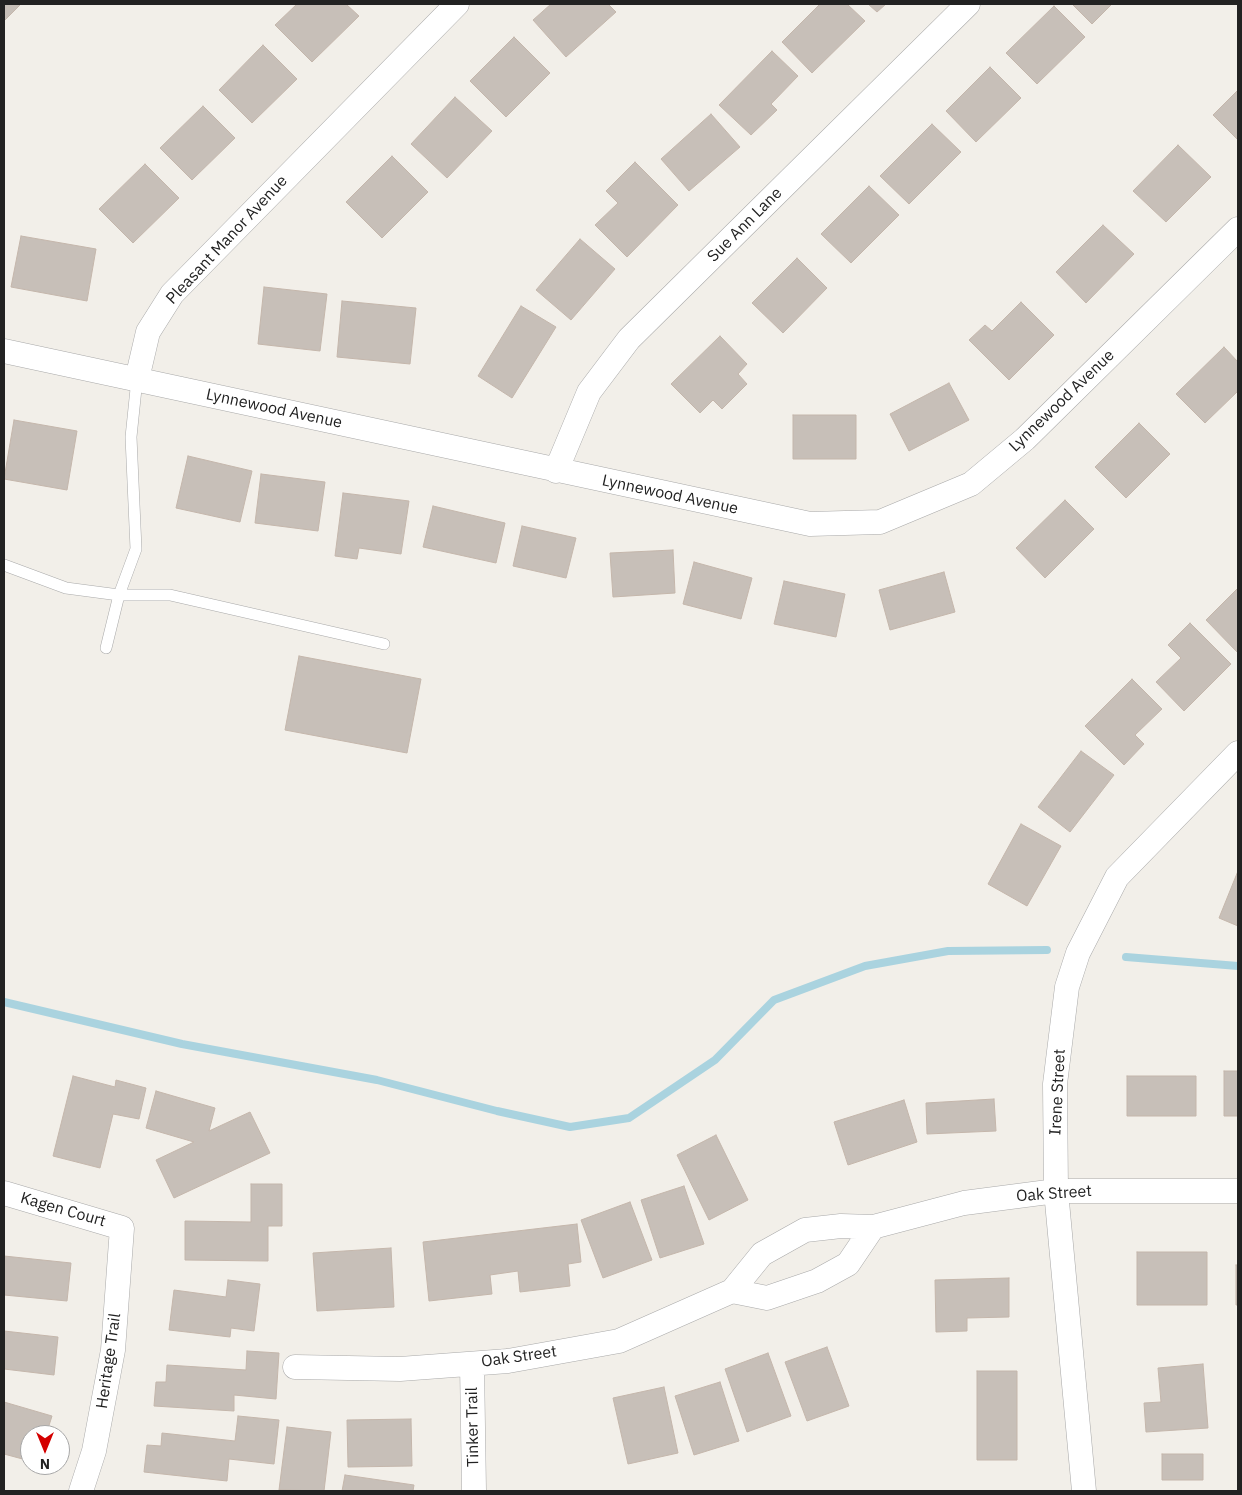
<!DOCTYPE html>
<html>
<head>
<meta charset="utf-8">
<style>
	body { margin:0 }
	#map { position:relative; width:1242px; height:1495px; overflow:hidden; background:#f2efe9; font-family:"IBM Plex Sans",sans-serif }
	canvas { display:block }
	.frame { position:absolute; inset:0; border:5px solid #222; pointer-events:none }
	.north { position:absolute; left:20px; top:1425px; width:50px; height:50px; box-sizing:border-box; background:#fff; border:1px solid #a7a7a7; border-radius:50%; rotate:180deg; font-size:14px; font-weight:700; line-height:20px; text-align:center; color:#222 }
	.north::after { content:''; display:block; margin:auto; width:18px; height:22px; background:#d40000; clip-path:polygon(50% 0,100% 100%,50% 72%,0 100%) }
</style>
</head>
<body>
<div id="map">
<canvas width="1242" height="1495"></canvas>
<div class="frame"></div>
<div class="north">N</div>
</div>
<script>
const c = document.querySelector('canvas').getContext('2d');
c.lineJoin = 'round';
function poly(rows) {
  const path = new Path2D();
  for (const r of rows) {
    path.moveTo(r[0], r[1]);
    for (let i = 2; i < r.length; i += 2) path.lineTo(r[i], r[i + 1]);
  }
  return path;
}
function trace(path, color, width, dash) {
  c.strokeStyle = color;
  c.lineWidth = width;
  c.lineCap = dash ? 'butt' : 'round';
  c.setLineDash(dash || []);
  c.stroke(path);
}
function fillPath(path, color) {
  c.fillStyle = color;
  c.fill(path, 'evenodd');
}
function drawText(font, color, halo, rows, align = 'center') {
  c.font = font + ' "IBM Plex Sans",sans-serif';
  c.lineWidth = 4.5;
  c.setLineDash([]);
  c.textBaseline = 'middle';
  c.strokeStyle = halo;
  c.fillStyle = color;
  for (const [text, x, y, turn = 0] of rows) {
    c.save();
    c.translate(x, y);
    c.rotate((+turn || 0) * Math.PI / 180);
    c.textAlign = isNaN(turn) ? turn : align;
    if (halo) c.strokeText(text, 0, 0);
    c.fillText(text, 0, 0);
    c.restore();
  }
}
const stream = poly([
	[1126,957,1238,966],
	[4,1002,182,1044,377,1080,497,1111,570,1127,629,1118,715,1060,774,1000,865,966,948,951,1047,950]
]);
const building = poly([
	[4,4,21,4,4,21,4,4],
	[297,4,346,4,359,16,312,62,275,25,297,4],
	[551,4,608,4,616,12,566,57,533,20,551,4],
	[820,4,847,4,865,21,812,73,782,42,820,4],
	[868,4,886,4,877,12,868,4],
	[1072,4,1112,4,1092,24,1072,4],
	[1054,6,1085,37,1037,84,1006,53,1054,6],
	[514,37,550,73,506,117,470,81,514,37],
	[263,45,297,79,252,123,219,90,263,45],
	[772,51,798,76,771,104,777,110,751,135,719,105,772,51],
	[990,67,1021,98,976,142,946,111,990,67],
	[1238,90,1238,140,1213,115,1238,90],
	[455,97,492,131,447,178,411,144,455,97],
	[203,106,235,138,192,180,160,148,203,106],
	[711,114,740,147,689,191,661,159,711,114],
	[932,124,961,152,909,204,880,176,932,124],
	[1178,145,1211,177,1166,222,1133,191,1178,145],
	[392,156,428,192,382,238,346,202,392,156],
	[635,162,678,205,627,257,595,225,618,203,606,191,635,162],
	[145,164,179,198,133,243,99,209,145,164],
	[869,186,899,215,851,263,821,234,869,186],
	[1103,225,1134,254,1086,303,1056,272,1103,225],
	[21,236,96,249,87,301,11,287,21,236],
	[580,239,615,269,571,320,536,290,580,239],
	[797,258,827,288,783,333,752,303,797,258],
	[264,287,327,294,320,351,258,344,264,287],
	[342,301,416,308,410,364,337,357,342,301],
	[1021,302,1054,335,1009,380,969,340,985,325,992,331,1021,302],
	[521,306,556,327,512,398,478,376,521,306],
	[720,336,747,364,738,374,747,384,722,409,713,400,700,413,671,384,720,336],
	[1224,347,1238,362,1238,391,1205,423,1176,394,1224,347],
	[949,383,969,420,909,451,890,414,949,383],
	[793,415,856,415,856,459,793,459,793,415],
	[14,420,77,431,67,490,4,479,14,420],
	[1139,423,1170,454,1126,498,1095,467,1139,423],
	[188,456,252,471,240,522,176,508,188,456],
	[261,474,325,482,318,531,255,523,261,474],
	[343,493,409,501,401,554,359,548,357,559,335,556,343,493],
	[1065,500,1094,529,1045,578,1016,548,1065,500],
	[433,506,505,523,496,563,423,547,433,506],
	[522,526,576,538,566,578,513,566,522,526],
	[673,550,675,593,613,597,610,553,673,550],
	[694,562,752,578,741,619,683,604,694,562],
	[944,572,955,612,890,630,879,590,944,572],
	[784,581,845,594,836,637,774,624,784,581],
	[1238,588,1238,653,1206,620,1238,588],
	[1190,623,1231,664,1184,711,1156,682,1181,658,1168,645,1190,623],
	[299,656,421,679,407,753,285,730,299,656],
	[1132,679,1162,709,1135,735,1144,744,1124,765,1085,726,1132,679],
	[1081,751,1114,775,1070,832,1038,807,1081,751],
	[1021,824,1061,846,1027,906,988,884,1021,824],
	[1238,871,1238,926,1219,918,1238,871],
	[1224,1071,1238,1071,1238,1116,1224,1116,1224,1071],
	[73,1076,115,1087,116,1080,146,1088,139,1119,113,1114,100,1168,53,1156,73,1076],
	[1127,1076,1196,1076,1196,1116,1127,1116,1127,1076],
	[156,1091,215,1108,209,1131,250,1112,270,1153,174,1198,156,1160,194,1142,146,1128,156,1091],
	[994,1099,996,1131,927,1134,926,1103,994,1099],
	[904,1100,917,1142,848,1165,834,1122,904,1100],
	[716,1135,748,1200,709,1220,677,1155,716,1135],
	[251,1184,282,1184,282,1226,268,1226,268,1261,185,1260,185,1221,251,1222,251,1184],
	[684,1186,704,1244,660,1258,641,1200,684,1186],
	[630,1202,652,1260,603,1278,581,1220,630,1202],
	[577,1224,581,1262,568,1264,570,1286,520,1292,518,1271,490,1275,492,1294,429,1301,423,1242,577,1224],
	[391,1248,394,1307,317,1311,313,1253,391,1248],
	[1137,1252,1207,1252,1207,1305,1137,1305,1137,1252],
	[4,1256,71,1263,67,1301,4,1295,4,1256],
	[1236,1265,1238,1265,1238,1305,1236,1305,1236,1265],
	[1009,1278,1009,1317,967,1318,967,1331,936,1332,935,1280,1009,1278],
	[228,1280,260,1284,254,1331,231,1328,230,1337,169,1330,174,1290,226,1297,228,1280],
	[4,1331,58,1337,54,1375,4,1369,4,1331],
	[827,1347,849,1406,807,1421,785,1362,827,1347],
	[247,1351,279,1353,276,1399,234,1395,234,1411,154,1406,156,1382,166,1382,167,1365,246,1370,247,1351],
	[768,1353,791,1416,747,1432,725,1369,768,1353],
	[1203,1364,1208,1428,1146,1432,1144,1403,1161,1402,1158,1368,1203,1364],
	[977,1371,1017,1371,1017,1460,977,1460,977,1371],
	[720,1382,739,1441,694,1455,675,1396,720,1382],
	[664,1387,678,1453,628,1464,613,1398,664,1387],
	[4,1402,52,1416,46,1435,30,1435,30,1461,4,1454,4,1402],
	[238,1416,279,1420,274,1464,229,1459,227,1481,144,1472,147,1445,161,1446,162,1433,235,1441,238,1416],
	[411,1419,412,1466,348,1467,347,1420,411,1419],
	[287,1427,331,1432,324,1491,279,1490,287,1427],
	[1162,1454,1203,1454,1203,1480,1162,1480,1162,1454],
	[345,1475,414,1485,413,1491,342,1491,345,1475]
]);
const service = poly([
	[4,565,66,588,119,595,136,549,131,437,137,379],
	[106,648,119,595,170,595,384,644]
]);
const minor = poly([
	[4,351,810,524,880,522,971,484,1025,439,1238,229],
	[137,379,148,332,172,294,457,4],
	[556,471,589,392,629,339,968,4],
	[4,1193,122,1228,113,1350,94,1451,81,1491],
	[732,1291,767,1298,817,1281,848,1264,873,1227],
	[472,1364,474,1491],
	[295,1367,400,1369,508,1361,619,1341,732,1291,762,1254,805,1230,841,1226,873,1227,964,1203,1056,1191,1238,1191],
	[1084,1491,1056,1191,1055,1084,1067,987,1078,953,1117,877,1238,753]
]);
const streetNames = [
	["Sue Ann Lane",745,225,-45],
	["Pleasant Manor Avenue",227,240,-47],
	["Lynnewood Avenue",1062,401,-44],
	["Lynnewood Avenue",274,409,12],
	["Lynnewood Avenue",670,495,12],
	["Irene Street",1058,1092,-87],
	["Oak Street",1054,1194,-4],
	["Kagen Court",63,1210,16],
	["Oak Street",519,1357,-8],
	["Heritage Trail",109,1361,-82],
	["Tinker Trail",473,1427,-91]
];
trace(stream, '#aad3df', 8);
fillPath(building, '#c7bfb8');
trace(building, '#c4b6ab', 1);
trace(service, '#a9a9a9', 12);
trace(minor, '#a9a9a9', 25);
trace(service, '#fff', 11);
trace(minor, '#fff', 24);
drawText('16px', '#222', '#fff', streetNames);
</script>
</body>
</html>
